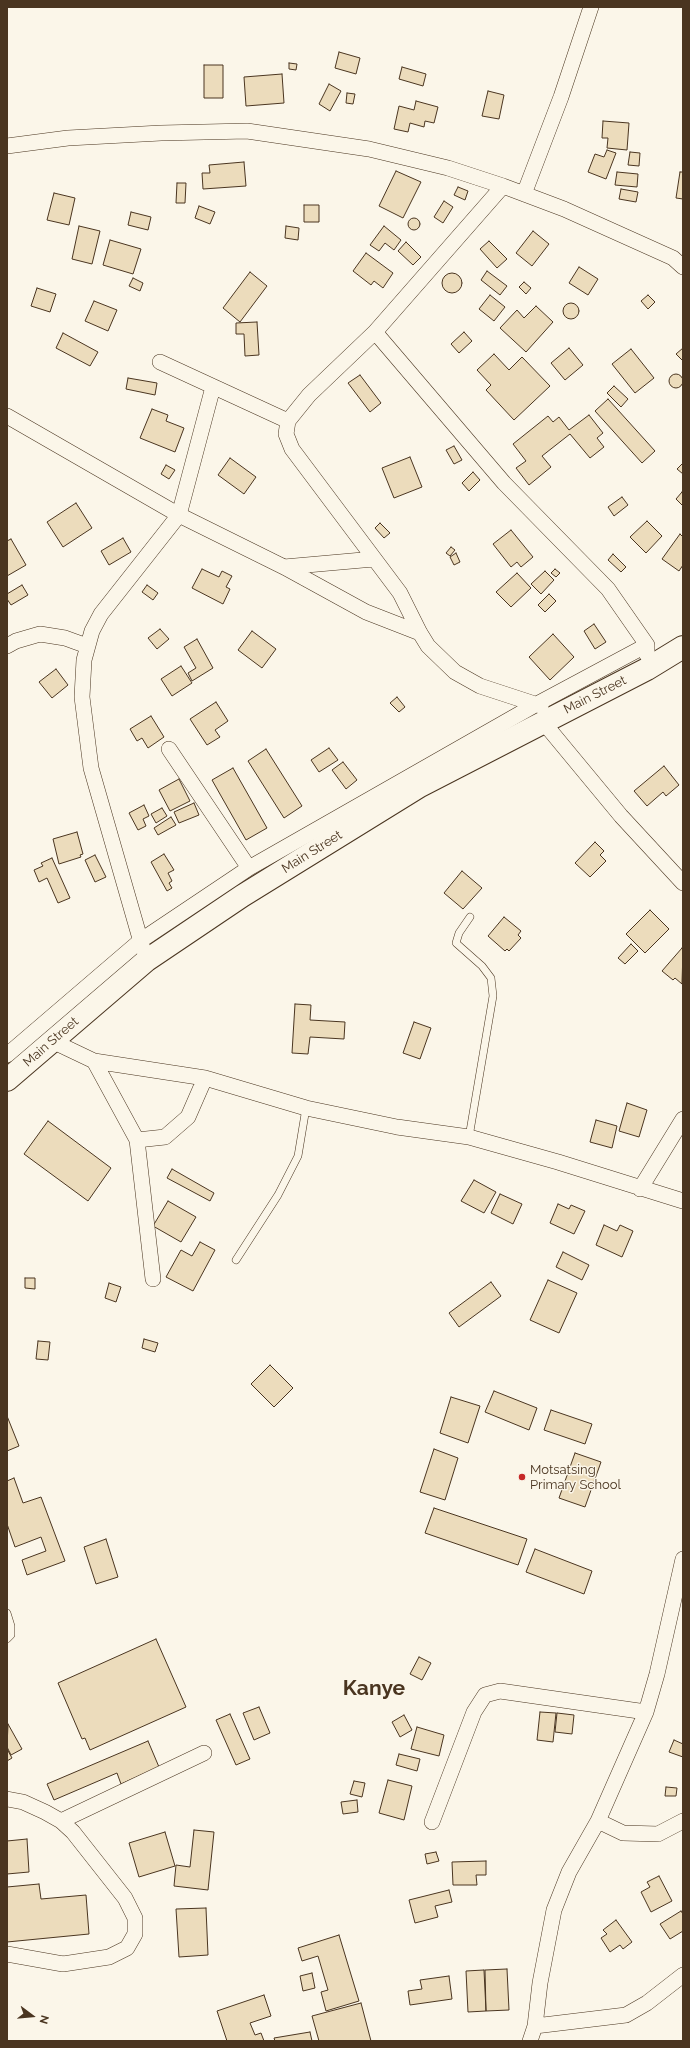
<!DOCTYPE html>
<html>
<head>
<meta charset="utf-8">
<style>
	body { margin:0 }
	#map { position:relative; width:690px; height:2048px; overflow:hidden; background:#fbf6e9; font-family:Raleway,sans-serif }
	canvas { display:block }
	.frame { position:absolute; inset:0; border:8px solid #4a3520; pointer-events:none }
	.north { position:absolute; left:12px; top:1996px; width:40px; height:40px; -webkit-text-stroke:3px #fbf6e9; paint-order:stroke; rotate:106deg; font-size:11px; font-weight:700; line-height:16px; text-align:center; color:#4a3520 }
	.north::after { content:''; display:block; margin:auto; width:14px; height:18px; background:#4a3520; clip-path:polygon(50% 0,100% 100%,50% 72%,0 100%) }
</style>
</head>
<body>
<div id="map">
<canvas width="690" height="2048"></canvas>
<div class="frame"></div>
<div class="north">N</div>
</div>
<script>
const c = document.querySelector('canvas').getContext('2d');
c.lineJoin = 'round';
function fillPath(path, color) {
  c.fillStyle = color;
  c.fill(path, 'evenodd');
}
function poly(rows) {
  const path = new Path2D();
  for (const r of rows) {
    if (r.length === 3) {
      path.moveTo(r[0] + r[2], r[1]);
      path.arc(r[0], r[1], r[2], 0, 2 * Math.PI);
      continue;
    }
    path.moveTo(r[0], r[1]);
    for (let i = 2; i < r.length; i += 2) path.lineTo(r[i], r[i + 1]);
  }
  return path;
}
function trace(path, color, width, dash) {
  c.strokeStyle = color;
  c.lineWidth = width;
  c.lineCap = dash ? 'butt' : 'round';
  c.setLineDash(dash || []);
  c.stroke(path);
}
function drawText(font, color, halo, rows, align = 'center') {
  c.font = font + ' Raleway,sans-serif';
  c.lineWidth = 3;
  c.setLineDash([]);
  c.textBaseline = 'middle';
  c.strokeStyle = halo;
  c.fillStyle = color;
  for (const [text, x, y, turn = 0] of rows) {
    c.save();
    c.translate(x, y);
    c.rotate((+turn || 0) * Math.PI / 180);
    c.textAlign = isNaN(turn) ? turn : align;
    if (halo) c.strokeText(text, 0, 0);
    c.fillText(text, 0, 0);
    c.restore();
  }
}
const building = poly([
	[339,52,360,58,356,74,335,68,339,52],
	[289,63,297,64,296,70,289,69,289,63],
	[204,65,223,65,223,98,204,98,204,65],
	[402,67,426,74,423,86,399,79,402,67],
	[282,74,284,103,246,106,244,77,282,74],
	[329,84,341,91,330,111,319,104,329,84],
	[488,91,504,95,499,119,482,116,488,91],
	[347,93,355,94,353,104,346,103,347,93],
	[416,101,438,107,434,123,425,121,424,127,410,123,408,132,394,129,399,106,414,110,416,101],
	[603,121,629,123,627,150,607,148,608,138,602,138,603,121],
	[607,150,616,153,606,179,588,172,595,154,604,157,607,150],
	[630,152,640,153,639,166,628,165,630,152],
	[244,162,246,186,203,189,202,173,210,173,209,165,244,162],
	[396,171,421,182,403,218,379,206,396,171],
	[617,172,638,174,637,187,615,185,617,172],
	[680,172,683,172,683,199,676,198,680,172],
	[177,183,186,183,185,203,176,203,177,183],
	[458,187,468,191,465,200,454,195,458,187],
	[621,189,638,192,636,202,619,199,621,189],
	[54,193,75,198,69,225,47,220,54,193],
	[444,201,453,207,443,223,434,217,444,201],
	[304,205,319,205,319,222,304,222,304,205],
	[199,206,215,212,210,224,195,218,199,206],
	[131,212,151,217,148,230,128,225,131,212],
	[414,224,6],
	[79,226,100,231,92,264,72,259,79,226],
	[286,226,299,228,298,240,285,238,286,226],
	[384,226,401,240,394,250,385,243,379,251,370,245,384,226],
	[533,231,549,244,532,266,516,253,533,231],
	[110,240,141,249,133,274,103,265,110,240],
	[489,241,507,259,497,268,480,249,489,241],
	[406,242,421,257,413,265,398,251,406,242],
	[366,253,393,273,383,288,374,281,371,285,353,271,366,253],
	[579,267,598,279,588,295,569,283,579,267],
	[487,271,507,286,500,295,481,280,487,271],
	[250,272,267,286,240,322,223,308,250,272],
	[452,283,10],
	[133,278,143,283,140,291,129,286,133,278],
	[524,282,531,288,526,294,519,287,524,282],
	[37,288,56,294,50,312,31,306,37,288],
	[490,295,505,307,494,321,479,309,490,295],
	[648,295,655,302,648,309,641,301,648,295],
	[94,301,117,310,108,331,85,321,94,301],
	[571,311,8],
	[536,306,553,322,526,352,500,328,517,310,524,318,536,306],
	[257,322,259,355,245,356,244,334,236,334,236,323,257,322],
	[464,332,472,341,459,353,451,344,464,332],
	[63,333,98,352,90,366,56,348,63,333],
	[569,348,583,365,565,380,551,363,569,348],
	[683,348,683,361,676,354,683,348],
	[631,349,654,378,635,393,612,364,631,349],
	[494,354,509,370,522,357,550,386,514,420,486,390,491,385,477,370,494,354],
	[676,381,7],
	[360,375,381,403,370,412,348,383,360,375],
	[128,378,157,383,155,395,126,389,128,378],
	[614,386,628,399,621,407,607,393,614,386],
	[608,399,655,451,642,463,595,411,608,399],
	[152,409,168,415,166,421,184,428,175,452,140,438,152,409],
	[589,415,603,433,597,438,604,447,590,458,570,434,542,456,551,467,529,485,516,468,526,461,513,444,548,416,553,422,559,417,569,430,589,415],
	[454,446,462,460,454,464,446,450,454,446],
	[410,457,422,487,394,498,382,468,410,457],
	[230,458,256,477,244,494,218,475,230,458],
	[683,463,683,474,677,469,683,463],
	[166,465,175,470,169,479,161,474,166,465],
	[473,472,480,480,469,491,462,483,473,472],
	[682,492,683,493,683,506,676,499,682,492],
	[622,497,628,505,614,516,608,507,622,497],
	[76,503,92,528,63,547,47,522,76,503],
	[647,521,662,536,646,553,630,537,647,521],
	[380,523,390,533,384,538,375,528,380,523],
	[511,530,533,557,521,567,517,562,511,567,493,544,511,530],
	[680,534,683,537,683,565,679,571,662,559,680,534],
	[123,538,131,552,109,565,101,551,123,538],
	[11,539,26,565,7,576,7,541,11,539],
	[451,547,455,550,450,556,446,553,451,547],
	[456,553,460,562,454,565,450,557,456,553],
	[613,554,626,567,621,572,608,560,613,554],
	[202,569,219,577,222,571,232,576,226,587,230,589,223,604,192,588,202,569],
	[555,569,560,573,556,577,551,573,555,569],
	[545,571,554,580,541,594,531,584,545,571],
	[517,573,531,588,511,607,496,592,517,573],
	[22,585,28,595,11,605,7,599,7,594,22,585],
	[147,585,158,593,153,600,142,592,147,585],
	[549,594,556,601,545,612,538,605,549,594],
	[594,624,606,642,595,649,584,631,594,624],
	[160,629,169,639,157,649,148,638,160,629],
	[252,631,276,649,262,668,238,650,252,631],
	[553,634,574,657,550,680,529,657,553,634],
	[197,639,213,668,192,681,188,673,196,668,184,647,197,639],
	[181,666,192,683,172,696,161,679,181,666],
	[56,669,68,685,52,698,39,682,56,669],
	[397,697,405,707,399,712,390,703,397,697],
	[216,702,228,721,215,730,220,737,207,745,190,719,216,702],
	[151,716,164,737,148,748,142,738,137,741,130,729,151,716],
	[329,748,338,760,319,772,311,760,329,748],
	[266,749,302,806,284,818,248,761,266,749],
	[343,762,357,780,346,789,332,770,343,762],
	[664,766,679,785,666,796,663,792,647,806,634,791,664,766],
	[233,768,267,828,246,840,212,780,233,768],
	[179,779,190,801,170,811,159,790,179,779],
	[194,803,199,815,179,823,174,812,194,803],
	[144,805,149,816,143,819,146,826,138,830,129,813,144,805],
	[162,808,167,816,156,823,151,814,162,808],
	[171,817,176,825,158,835,154,828,171,817],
	[77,832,83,854,80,855,81,857,59,864,53,839,77,832],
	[595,842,604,851,600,855,606,861,590,877,575,863,595,842],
	[164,854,174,870,168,873,172,881,169,883,172,888,167,891,151,862,164,854],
	[95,855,106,877,95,882,85,860,95,855],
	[52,858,70,898,58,903,47,878,39,882,34,870,43,866,41,863,52,858],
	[462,871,482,888,463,909,444,893,462,871],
	[650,910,669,929,645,953,626,934,650,910],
	[504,917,521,931,518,935,521,938,509,951,507,949,505,951,488,936,504,917],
	[631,944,638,951,625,964,618,958,631,944],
	[682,948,683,950,682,984,675,978,673,980,662,971,682,948],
	[295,1004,311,1005,310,1020,345,1022,344,1039,310,1037,308,1054,292,1053,295,1004],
	[414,1022,431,1028,420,1059,403,1053,414,1022],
	[627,1103,647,1110,639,1137,619,1131,627,1103],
	[596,1120,617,1126,612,1148,590,1142,596,1120],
	[48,1121,111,1168,88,1201,24,1154,48,1121],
	[172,1169,214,1193,210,1201,167,1178,172,1169],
	[474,1180,496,1192,484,1213,461,1201,474,1180],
	[500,1194,522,1204,513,1224,491,1213,500,1194],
	[168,1201,196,1217,181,1242,153,1226,168,1201],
	[558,1204,569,1209,571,1205,585,1211,574,1234,550,1223,558,1204],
	[604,1225,617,1231,620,1225,633,1231,622,1257,596,1245,604,1225],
	[200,1242,215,1250,193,1291,166,1277,181,1250,192,1256,200,1242],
	[563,1252,589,1265,582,1280,556,1267,563,1252],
	[25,1278,35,1278,35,1289,25,1288,25,1278],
	[548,1280,577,1293,559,1333,530,1320,548,1280],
	[491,1282,501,1296,459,1327,449,1313,491,1282],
	[109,1283,121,1287,116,1302,105,1298,109,1283],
	[144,1339,158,1343,155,1352,142,1348,144,1339],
	[38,1341,50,1342,48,1360,36,1359,38,1341],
	[270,1365,293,1388,274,1407,251,1384,270,1365],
	[494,1391,537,1408,529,1430,485,1412,494,1391],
	[451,1397,480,1406,468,1443,440,1433,451,1397],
	[551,1410,592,1424,585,1444,544,1430,551,1410],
	[7,1416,19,1446,7,1451,7,1416],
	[434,1449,458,1458,445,1500,420,1492,434,1449],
	[575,1453,601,1462,585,1507,559,1498,575,1453],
	[14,1478,23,1503,41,1497,65,1561,27,1575,22,1560,46,1551,41,1537,15,1547,7,1524,7,1481,14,1478],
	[434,1508,527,1539,518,1565,425,1533,434,1508],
	[106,1539,118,1577,96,1584,84,1547,106,1539],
	[535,1549,592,1571,584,1594,526,1572,535,1549],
	[156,1639,186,1707,90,1750,85,1738,82,1739,58,1683,156,1639],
	[419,1657,431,1663,422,1680,410,1674,419,1657],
	[259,1707,270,1733,254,1740,243,1713,259,1707],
	[540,1712,556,1713,553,1742,537,1740,540,1712],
	[557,1713,574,1715,572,1734,555,1732,557,1713],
	[230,1714,250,1759,236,1765,216,1720,230,1714],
	[404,1715,412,1730,400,1737,392,1722,404,1715],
	[8,1724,22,1749,11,1755,7,1747,8,1724],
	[417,1727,444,1735,439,1756,411,1749,417,1727],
	[674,1740,683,1744,683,1757,669,1752,674,1740],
	[148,1741,159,1767,121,1784,117,1773,54,1800,47,1784,148,1741],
	[7,1749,12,1758,7,1761,7,1749],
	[399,1754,420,1759,417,1771,396,1765,399,1754],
	[388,1780,412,1786,404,1820,379,1813,388,1780],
	[354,1781,365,1783,362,1797,350,1794,354,1781],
	[666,1787,677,1788,676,1796,665,1796,666,1787],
	[357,1800,358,1812,343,1814,341,1802,357,1800],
	[194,1830,214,1832,208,1890,174,1886,176,1865,190,1867,194,1830],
	[165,1832,175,1866,139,1877,129,1843,165,1832],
	[27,1839,29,1872,7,1874,7,1841,27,1839],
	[436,1852,439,1861,427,1864,425,1854,436,1852],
	[486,1861,486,1875,476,1875,477,1885,453,1885,452,1862,486,1861],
	[659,1876,672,1901,651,1912,641,1892,650,1887,647,1882,659,1876],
	[39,1884,41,1899,86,1895,89,1934,7,1942,7,1887,39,1884],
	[449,1890,452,1902,435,1906,438,1917,415,1923,409,1900,449,1890],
	[206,1908,208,1955,179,1957,176,1909,206,1908],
	[681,1911,683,1914,683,1931,670,1939,660,1924,681,1911],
	[616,1920,632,1942,623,1949,620,1945,610,1952,601,1938,607,1934,603,1930,616,1920],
	[339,1935,359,2001,326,2011,321,1992,328,1990,318,1956,302,1961,298,1948,339,1935],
	[507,1969,509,2010,486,2011,485,1970,507,1969],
	[484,1970,486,2011,468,2012,466,1971,484,1970],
	[312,1973,315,1988,303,1991,300,1976,312,1973],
	[449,1976,452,1999,410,2005,408,1991,422,1989,420,1980,449,1976],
	[264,1995,271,2016,250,2023,255,2035,261,2033,264,2041,227,2041,217,2011,264,1995],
	[361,2003,371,2041,319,2041,312,2016,361,2003],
	[310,2032,312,2041,275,2041,274,2038,310,2032]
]);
const service = poly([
	[469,1137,493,996,491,978,482,966,456,943,459,933,470,917],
	[236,1260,278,1195,298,1156,306,1108],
	[7,1613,11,1626,11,1635,7,1639]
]);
const minor = poly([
	[7,146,68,138,161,133,247,131,369,149,448,168,503,186,564,209,673,258,683,267],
	[503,186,375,332,309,395,288,421,286,434,292,449,400,593,420,633,428,646,455,672,480,686,541,706],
	[524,194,561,97,591,7],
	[375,332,504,483,608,589,647,645,647,655],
	[160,362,288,421],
	[7,416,179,515,284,567,366,612,420,633],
	[284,567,374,559],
	[7,646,16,641,40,634,65,638,87,646],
	[544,723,621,816,683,883],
	[169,749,249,868],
	[143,949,91,768,82,697,84,660,92,631,101,614,179,515,213,387],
	[52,1041,94,1061,205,1078,306,1108,397,1127,469,1137,558,1162,683,1201],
	[7,1055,140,941,249,868,535,705,647,645],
	[94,1061,137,1140,153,1279],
	[137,1140,165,1137,188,1117,205,1078],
	[640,1189,683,1119],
	[7,1799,23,1802,45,1812,61,1821,73,1832,125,1898,135,1918,135,1934,127,1948,109,1957,63,1964,7,1954],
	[61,1821,204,1753],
	[598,1821,623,1833,658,1834,683,1821],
	[432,1822,474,1712,485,1695,500,1691,646,1712],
	[535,2026,626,2015,647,2003,683,1975],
	[530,2041,535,2026,540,1983,554,1910,569,1872,598,1821,646,1712,657,1674,683,1559]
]);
const trunk = poly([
	[7,1080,147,960,242,896,420,786,647,669,683,647]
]);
const markers = [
	[522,1477,4,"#c62828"]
];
const streetNames = [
	["Main Street",595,695,-27],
	["Main Street",312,852,-32],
	["Main Street",51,1042,-41]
];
const poiNames = [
	["Motsatsing",530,1470],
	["Primary School",530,1485]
];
const townNames = [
	["Kanye",374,1689]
];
fillPath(building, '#ecdcbc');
trace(building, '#4a3520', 1);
trace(service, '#4a3520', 8);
trace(minor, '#4a3520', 16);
trace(trunk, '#4a3520', 24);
trace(service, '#fbf6e9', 7);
trace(minor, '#fbf6e9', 15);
trace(trunk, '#fbf6e9', 22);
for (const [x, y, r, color] of markers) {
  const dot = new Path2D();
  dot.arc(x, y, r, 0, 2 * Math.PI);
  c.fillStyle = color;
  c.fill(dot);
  trace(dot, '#fbf6e9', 1.5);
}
drawText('13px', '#4a3520', '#fbf6e9', streetNames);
drawText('13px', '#4a3520', '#fbf6e9', poiNames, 'left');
drawText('bold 21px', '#4a3520', '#fbf6e9', townNames);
</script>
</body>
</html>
